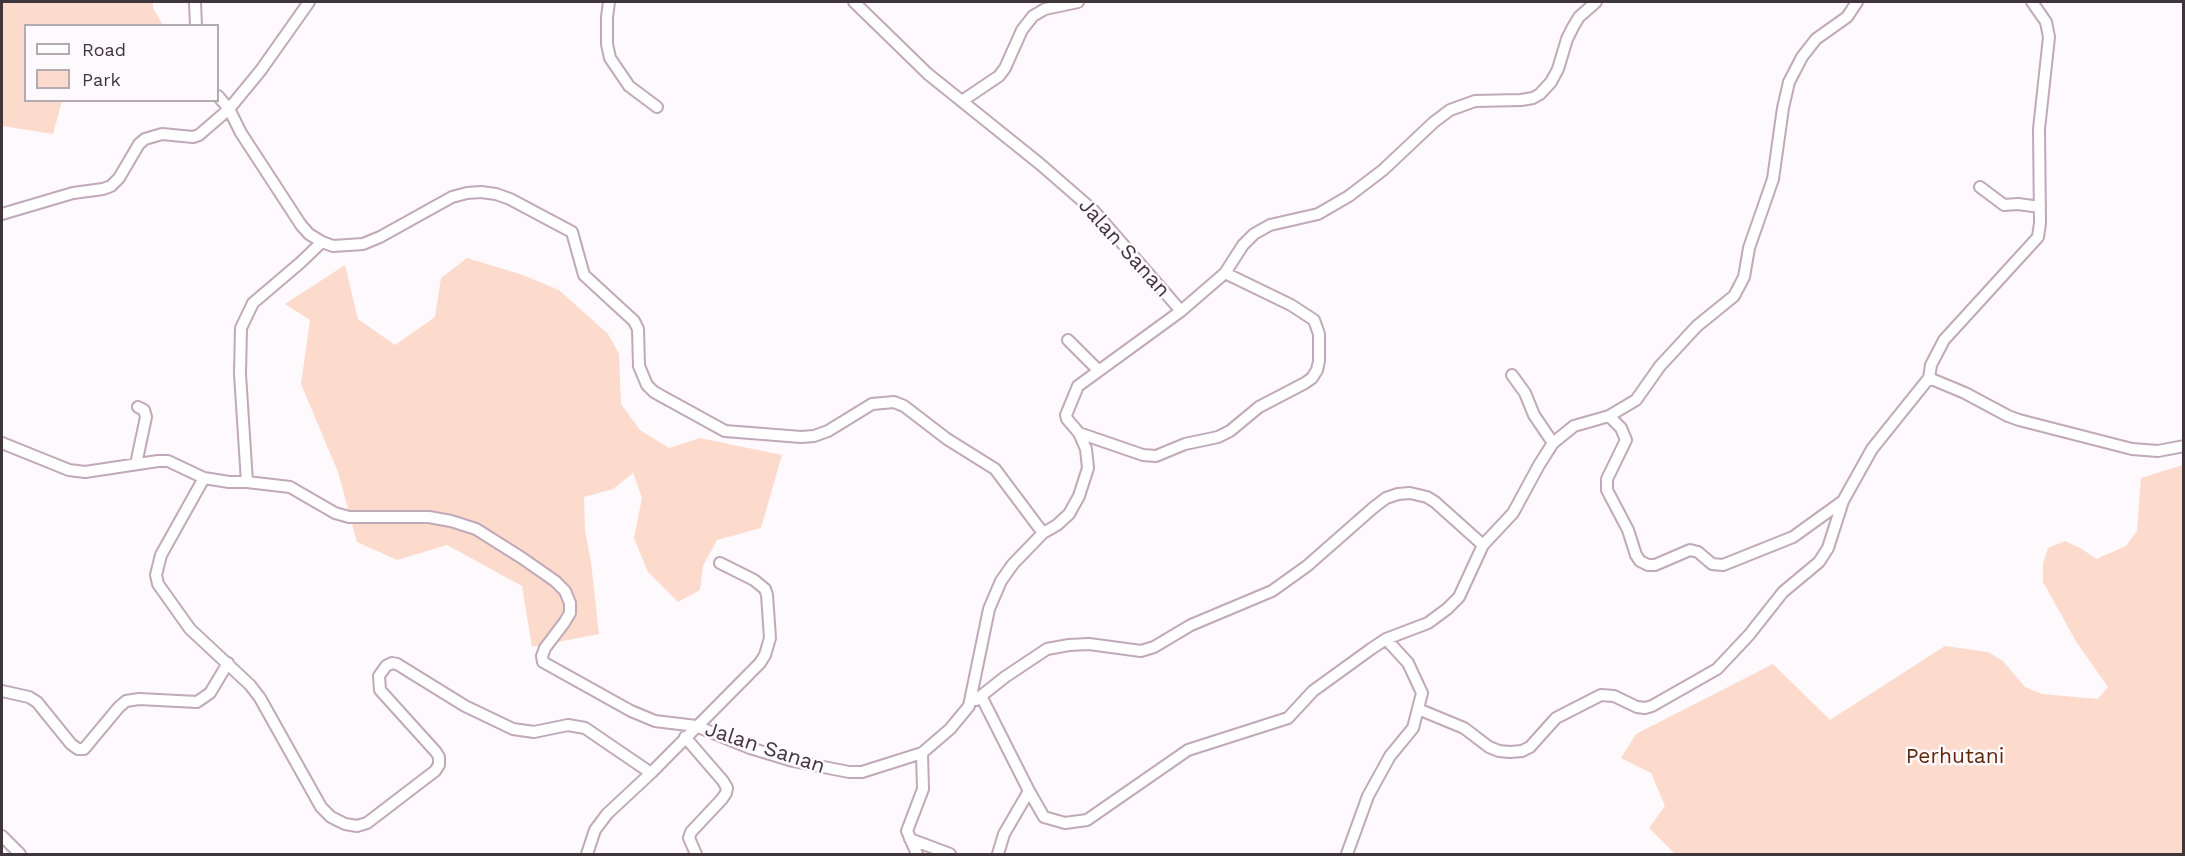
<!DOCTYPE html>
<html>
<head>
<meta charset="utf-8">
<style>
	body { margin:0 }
	#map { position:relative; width:2185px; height:856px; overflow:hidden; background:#fef9fc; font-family:"Work Sans",sans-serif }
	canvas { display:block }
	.frame { position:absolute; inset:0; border:3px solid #3f363c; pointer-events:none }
	.legend { position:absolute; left:24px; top:24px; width:195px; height:78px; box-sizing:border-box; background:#fef9fc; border:2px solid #b2abaf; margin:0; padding:8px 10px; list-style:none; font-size:18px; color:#3f363c }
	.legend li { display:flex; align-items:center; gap:12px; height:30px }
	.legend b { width:30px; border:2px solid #b2abaf }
</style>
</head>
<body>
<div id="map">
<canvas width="2185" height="856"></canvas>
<div class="frame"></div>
<ul class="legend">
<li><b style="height:8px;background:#fff"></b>Road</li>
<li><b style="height:16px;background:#fcdbcd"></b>Park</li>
</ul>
</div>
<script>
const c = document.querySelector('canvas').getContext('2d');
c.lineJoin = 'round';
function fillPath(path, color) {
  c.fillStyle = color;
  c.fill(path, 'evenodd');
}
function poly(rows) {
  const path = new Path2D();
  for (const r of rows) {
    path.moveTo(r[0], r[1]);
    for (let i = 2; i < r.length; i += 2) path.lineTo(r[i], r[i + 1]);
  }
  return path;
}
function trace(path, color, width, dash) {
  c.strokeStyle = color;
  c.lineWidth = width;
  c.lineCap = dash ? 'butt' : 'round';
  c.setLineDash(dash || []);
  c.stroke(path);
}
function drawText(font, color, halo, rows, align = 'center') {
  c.font = font + ' "Work Sans",sans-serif';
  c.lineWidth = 5;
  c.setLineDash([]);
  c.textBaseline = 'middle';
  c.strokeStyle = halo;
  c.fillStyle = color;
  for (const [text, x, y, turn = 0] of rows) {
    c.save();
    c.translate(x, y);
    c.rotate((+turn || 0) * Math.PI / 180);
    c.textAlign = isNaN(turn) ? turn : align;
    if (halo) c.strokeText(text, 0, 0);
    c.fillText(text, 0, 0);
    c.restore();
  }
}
const green = poly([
	[2,2,153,2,153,8,163,25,26,26,26,100,62,101,53,134,2,126],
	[467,258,520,274,559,290,608,334,619,354,621,404,640,430,669,448,700,438,782,455,761,528,717,540,703,566,700,590,678,602,648,572,634,538,642,498,633,473,613,489,584,497,585,530,591,562,599,634,532,647,522,586,447,545,397,560,357,542,338,472,301,384,310,320,285,304,345,265,358,319,395,345,435,317,441,278],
	[2183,465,2183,854,1675,854,1649,828,1665,806,1651,773,1621,758,1636,734,1773,664,1830,720,1945,646,1988,652,2003,661,2025,687,2042,694,2098,699,2108,687,2077,643,2043,582,2043,564,2048,548,2065,541,2082,549,2096,559,2126,546,2137,531,2141,478]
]);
const minor = poly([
	[195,2,196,26],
	[609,2,607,17,607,44,610,58,629,86,657,107],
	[218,96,229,109,241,133,301,225,309,234,322,242,333,246,363,244,380,237,452,197,467,193,481,192,496,194,510,199,572,232,584,275,634,321,638,329,639,366,647,385,654,392,725,431,801,437,814,436,828,431,872,404,894,402,904,406,947,439,995,469,1043,533],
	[962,101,999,76,1005,68,1022,30,1033,16,1045,9,1078,2],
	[1980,187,2004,205,2018,204,2040,207],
	[2,214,73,193,103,189,111,186,119,178,139,144,145,139,162,134,193,137,199,135,229,109,261,70,309,2],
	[1181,311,1225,273,1243,245,1254,234,1270,225,1318,214,1349,196,1383,170,1434,122,1450,110,1475,101,1521,100,1533,98,1540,94,1551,82,1558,69,1567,39,1573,27,1579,17,1596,2],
	[1068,340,1098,370],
	[1512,375,1525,393,1534,415,1553,443],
	[1929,378,1965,393,2008,416,2019,420,2132,449,2158,451,2184,446],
	[1609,416,1621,428,1626,440,1607,479,1607,490,1628,530,1636,555,1640,561,1648,565,1655,565,1690,550,1698,552,1712,564,1723,565,1793,537,1843,501,1872,449,1929,378,1931,365,1944,340,2038,237,2040,223,2039,129,2049,37,2046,22,2032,2],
	[1079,433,1143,455,1156,456,1185,444,1218,437,1230,431,1259,407,1305,383,1312,378,1317,370,1319,361,1319,334,1314,320,1291,305,1225,273],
	[2,443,69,470,85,472,158,461,168,461,204,478,229,482,247,482,290,487,335,513,349,517,429,517,451,521,476,529,522,558,555,581,565,591,570,603,570,613,564,623,545,648,542,656,543,662,631,711,655,721,696,726,750,748,793,761,849,772,862,772,922,753,950,729,969,706,989,609,1001,581,1013,564,1043,533,1057,525,1069,514,1079,496,1088,468,1086,449,1079,433,1067,419,1066,415,1078,386,1181,311,1094,211,1040,164,928,74,854,2],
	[136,464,146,417,144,410,138,407],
	[204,478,161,555,156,575,158,584,190,629,250,685,260,698,321,807,331,817,345,824,357,826,367,823,435,771,439,765,439,757,436,752,380,690,379,676,386,666,392,663,397,664,465,706,513,729,534,732,568,725,585,728,651,773],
	[247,482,240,374,241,328,253,303,300,263,322,242],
	[2,691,29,697,37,702,71,744,78,749,84,749,119,707,126,701,139,699,197,702,210,693,228,663],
	[981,696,1029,791,1044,817,1065,823,1087,820,1188,750,1288,718,1313,691,1371,649,1386,639,1428,623,1447,609,1459,597,1483,545,1513,513,1539,465,1553,443,1574,426,1609,416,1636,400,1660,366,1697,326,1734,296,1744,277,1749,248,1773,179,1783,108,1789,82,1802,57,1816,39,1847,17,1857,2],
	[976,700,1005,677,1047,649,1069,645,1089,644,1141,651,1154,647,1191,625,1272,591,1307,566,1373,508,1386,498,1398,494,1410,493,1427,497,1435,502,1483,545],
	[1418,709,1464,728,1489,747,1499,751,1510,752,1522,751,1530,747,1556,718,1601,695,1614,696,1637,707,1645,708,1652,706,1717,669,1749,635,1783,592,1819,562,1828,548,1843,501],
	[685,737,723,781,727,788,726,793,722,799,691,832,689,838,696,854],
	[2,836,20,854],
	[910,839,950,854],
	[587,854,595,830,607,814,651,773,760,663,765,655,770,638,767,595,765,589,754,580,720,563],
	[917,854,907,831,923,789,922,753],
	[998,854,1004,834,1029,791],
	[1347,854,1368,796,1390,756,1413,728,1422,693,1408,663,1386,639]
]);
const streetNames = [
	["Jalan Sanan",1124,248,48],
	["Jalan Sanan",765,748,18]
];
const parkNames = [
	["Perhutani",1955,757]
];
fillPath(green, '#fcdbcd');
trace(minor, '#c0a9b8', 14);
trace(minor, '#fff', 10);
drawText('21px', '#3f363c', '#fef9fc', streetNames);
drawText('21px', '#5f280d', '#fef9fc', parkNames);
</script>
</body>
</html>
